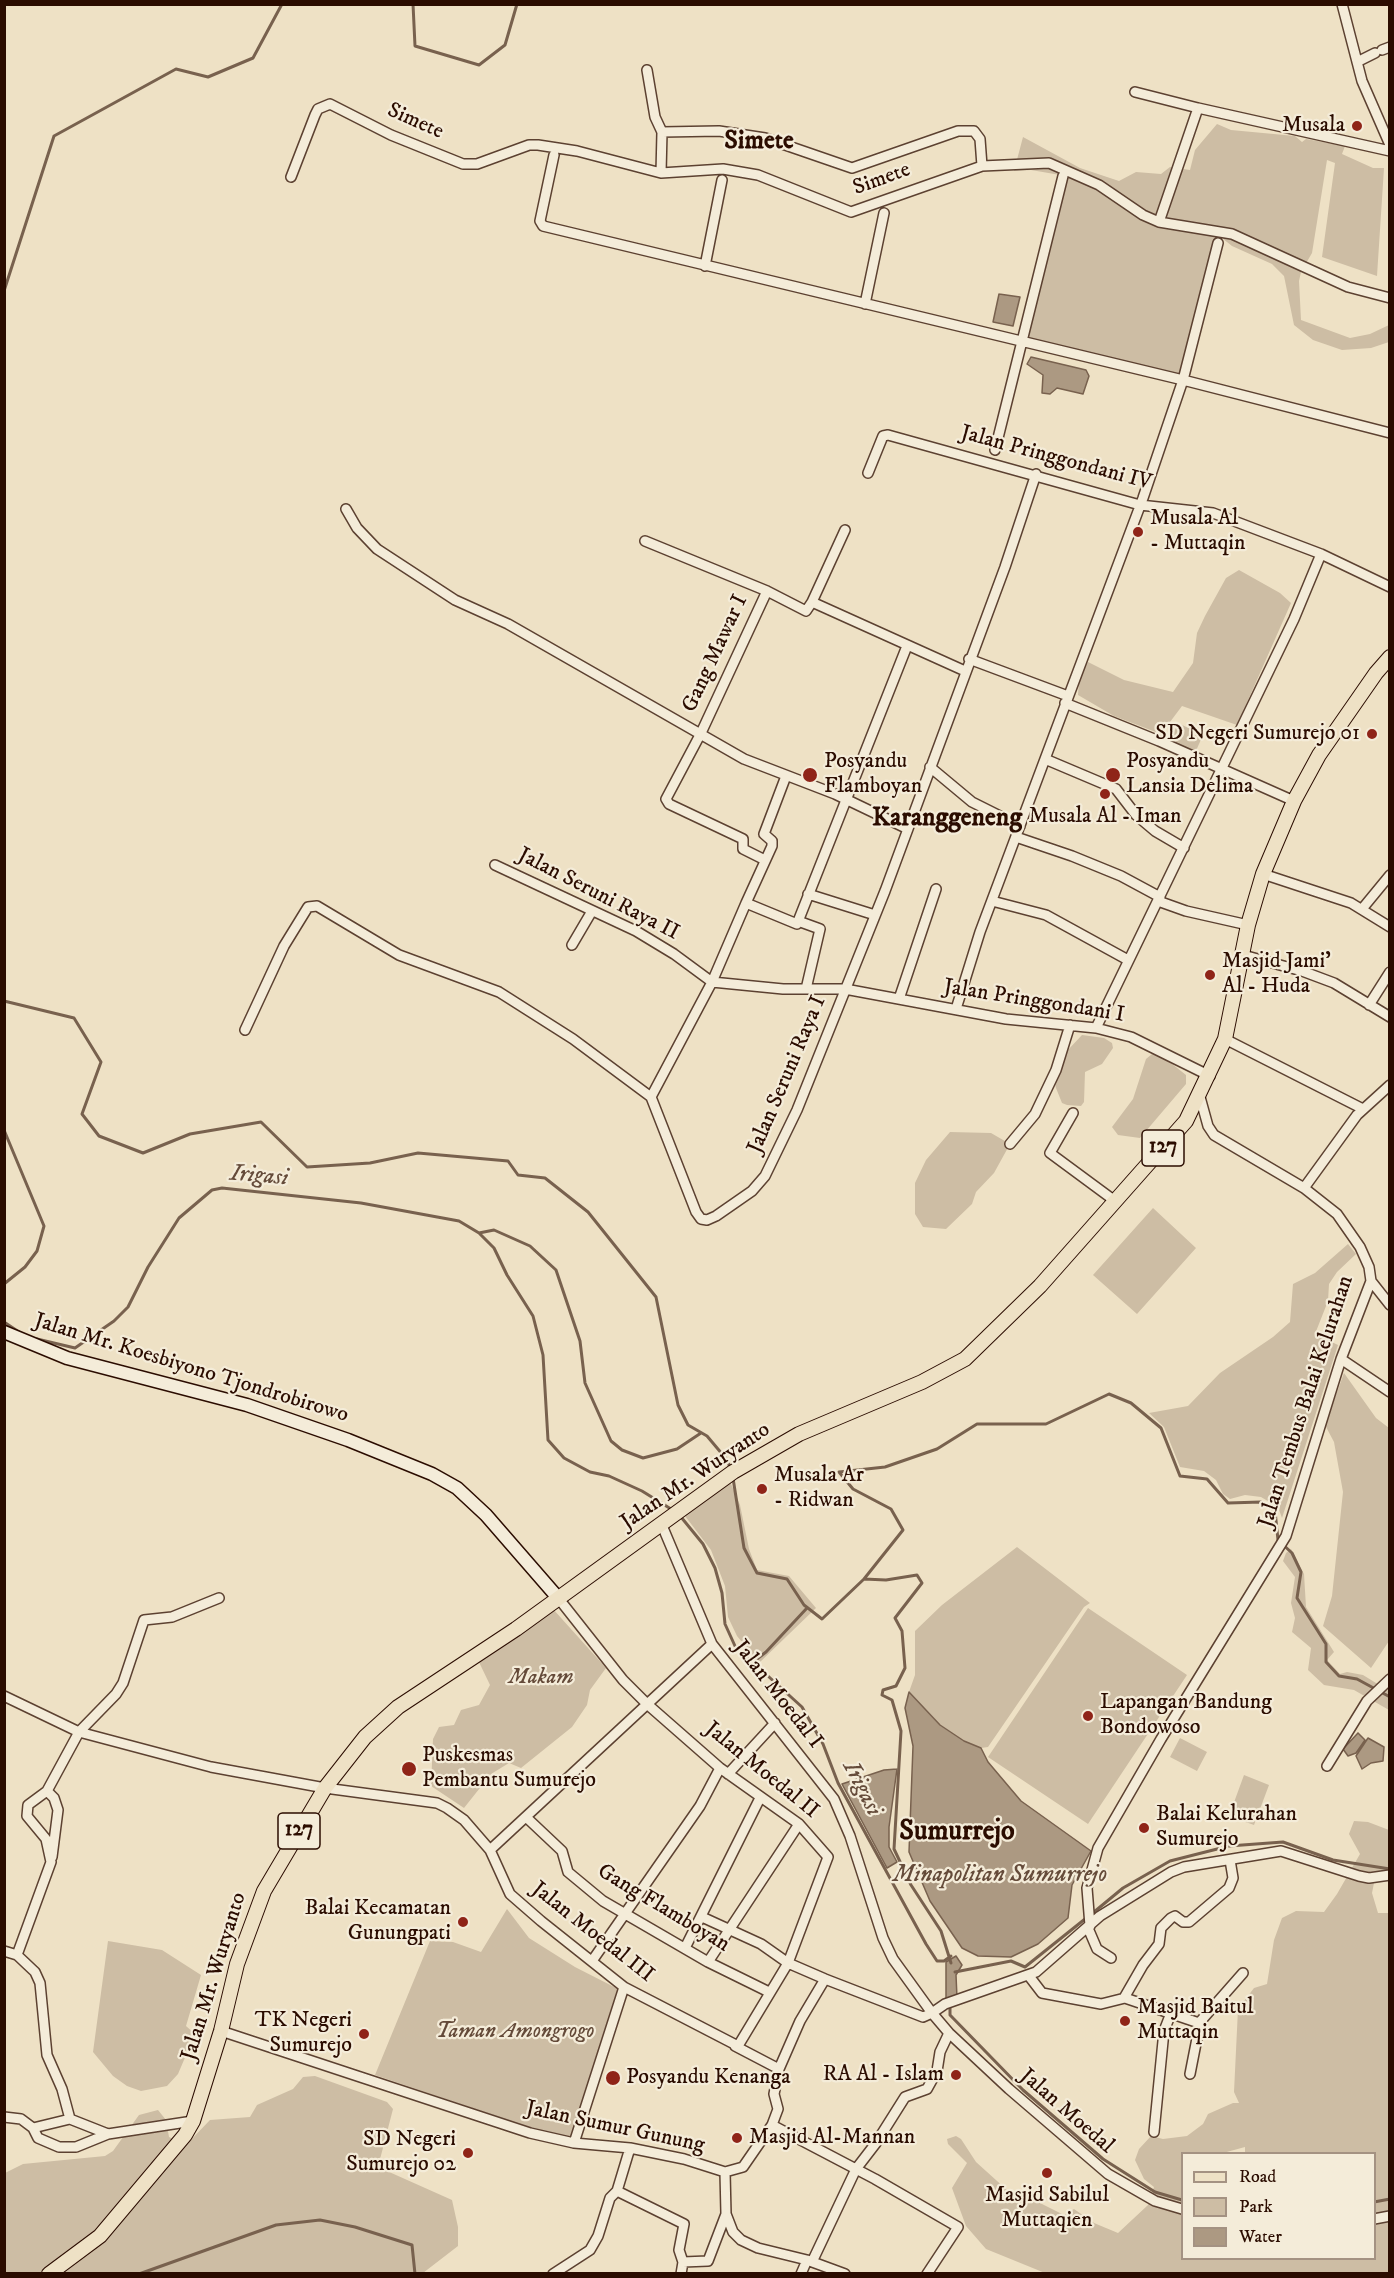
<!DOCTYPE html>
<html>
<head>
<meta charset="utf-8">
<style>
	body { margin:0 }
	#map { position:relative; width:1394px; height:2278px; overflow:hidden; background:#eee1c5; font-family:"IM FELL DW Pica",serif }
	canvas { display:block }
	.frame { position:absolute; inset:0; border:6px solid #2b0c00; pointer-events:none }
	.legend { position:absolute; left:1181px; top:2152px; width:195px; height:108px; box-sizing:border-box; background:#f4ecd9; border:2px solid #a49282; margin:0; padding:8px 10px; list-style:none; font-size:18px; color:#2b0c00 }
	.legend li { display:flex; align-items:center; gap:12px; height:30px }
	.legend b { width:30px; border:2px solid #a49282 }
</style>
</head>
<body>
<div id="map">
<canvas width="1394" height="2278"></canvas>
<div class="frame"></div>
<ul class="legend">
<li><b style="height:8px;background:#eee1c5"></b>Road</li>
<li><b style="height:16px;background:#cdbda4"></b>Park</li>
<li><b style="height:16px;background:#ac9982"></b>Water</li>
</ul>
</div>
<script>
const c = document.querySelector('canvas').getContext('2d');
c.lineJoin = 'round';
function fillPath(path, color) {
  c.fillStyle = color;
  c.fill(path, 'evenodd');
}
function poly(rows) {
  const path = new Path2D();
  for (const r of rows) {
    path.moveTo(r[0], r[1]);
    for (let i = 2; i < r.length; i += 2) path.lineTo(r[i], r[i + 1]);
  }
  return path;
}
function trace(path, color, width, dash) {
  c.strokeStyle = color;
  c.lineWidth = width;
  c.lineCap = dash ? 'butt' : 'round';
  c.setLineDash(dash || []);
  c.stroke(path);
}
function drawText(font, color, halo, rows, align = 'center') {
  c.font = font + ' "IM FELL DW Pica",serif';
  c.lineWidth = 4.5;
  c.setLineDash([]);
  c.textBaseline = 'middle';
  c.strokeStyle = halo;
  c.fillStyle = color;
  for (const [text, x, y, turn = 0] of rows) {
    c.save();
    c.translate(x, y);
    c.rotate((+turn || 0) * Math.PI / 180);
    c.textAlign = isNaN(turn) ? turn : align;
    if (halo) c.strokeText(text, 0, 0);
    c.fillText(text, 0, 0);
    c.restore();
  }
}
const green = poly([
	[1217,124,1231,130,1295,136,1302,142,1306,139,1345,146,1342,154,1373,168,1384,168,1377,276,1322,257,1335,163,1327,160,1312,253,1301,272,1299,281,1301,320,1350,338,1370,334,1389,325,1389,342,1371,348,1342,350,1313,340,1294,325,1284,276,1272,264,1232,246,1217,234,1181,375,1025,340,1066,176,1031,170,1014,171,1023,137,1080,168,1119,181,1136,172,1161,174,1170,167,1190,170,1195,150],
	[1239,570,1280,593,1291,603,1237,725,1182,706,1161,734,1114,716,1078,695,1079,679,1088,662,1124,680,1173,692,1193,663,1197,633,1205,616,1226,578],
	[1178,723,1203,735,1195,753,1170,741],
	[1082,1035,1104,1038,1112,1043,1113,1048,1102,1064,1085,1072,1084,1102,1081,1106,1067,1105,1062,1103,1056,1088,1051,1068],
	[1152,1054,1162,1056,1186,1075,1186,1084,1140,1138,1118,1135,1112,1127,1133,1099,1146,1059],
	[950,1132,991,1133,1010,1144,994,1173,976,1192,972,1204,946,1229,923,1227,915,1214,915,1183,926,1160],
	[1153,1208,1196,1248,1137,1314,1093,1275],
	[1348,1244,1356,1254,1337,1272,1329,1284,1328,1301,1315,1334,1338,1345,1282,1518,1278,1507,1261,1497,1245,1495,1230,1499,1223,1494,1216,1480,1204,1471,1180,1467,1164,1427,1149,1413,1188,1406,1220,1373,1273,1337,1290,1322,1293,1284,1315,1273],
	[1344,1373,1376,1418,1389,1428,1389,1641,1371,1668,1323,1626,1332,1596,1343,1492,1334,1442,1325,1425],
	[729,1479,740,1505,749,1549,757,1570,789,1576,816,1608,759,1663,737,1636,728,1617,725,1586,711,1550,685,1516],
	[1017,1547,1090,1603,1084,1607,988,1747,981,1748,964,1741,940,1725,909,1692,915,1675,915,1631,942,1605],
	[1291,1549,1304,1574,1306,1607,1334,1652,1327,1660,1340,1674,1347,1672,1363,1675,1389,1691,1389,1710,1354,1690,1324,1685,1308,1670,1311,1648,1292,1632,1295,1618,1291,1603,1295,1577,1283,1561,1286,1553],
	[1088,1608,1187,1675,1088,1824,988,1757],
	[553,1609,606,1668,590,1690,587,1705,572,1727,521,1768,509,1763,491,1774,464,1808,431,1786,433,1739,439,1727,454,1725,461,1710,479,1705,490,1685,478,1660],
	[1180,1738,1207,1752,1197,1771,1170,1757],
	[1244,1775,1269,1785,1254,1825,1229,1816],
	[1354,1821,1368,1822,1389,1830,1389,1869,1374,1883,1372,1893,1378,1913,1390,1913,1389,2273,1045,2273,986,2249,966,2226,952,2188,967,2163,948,2144,947,2139,956,2136,961,2139,976,2162,1017,2199,1028,2197,1064,2215,1074,2209,1094,2223,1118,2233,1148,2205,1154,2187,1144,2179,1135,2160,1139,2149,1151,2136,1163,2139,1187,2136,1203,2124,1208,2114,1233,2103,1239,2103,1234,2092,1238,2009,1254,1988,1267,1984,1274,1940,1282,1918,1296,1911,1324,1912,1337,1894,1360,1854,1349,1834],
	[1245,2147,1245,2153,1374,2154,1374,2258,1182,2258,1182,2154,1223,2153],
	[507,1909,529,1938,575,1967,622,1991,571,2137,543,2132,375,2075,430,1941,453,1942,481,1952],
	[108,1941,162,1950,201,1975,186,2026,195,2034,178,2074,167,2086,141,2091,127,2086,113,2076,93,2052],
	[315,2076,387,2102,393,2109,378,2167,452,2200,458,2227,458,2246,423,2273,5,2274,5,2173,23,2164,105,2156,113,2151,139,2115,158,2110,166,2120,169,2137,186,2145,210,2120,250,2117,257,2105,293,2089,303,2077]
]);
const water = poly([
	[999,294,1020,297,1013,326,993,322,999,294],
	[1031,357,1086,370,1089,376,1083,394,1057,388,1050,394,1042,393,1043,375,1027,364,1031,357],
	[909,1692,940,1725,964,1741,981,1748,988,1762,1021,1801,1091,1851,1072,1885,1068,1918,1038,1944,1011,1957,978,1956,962,1948,930,1901,909,1852,913,1746,905,1708,909,1692],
	[1358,1733,1365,1740,1356,1753,1348,1756,1343,1749,1358,1733],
	[1368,1738,1384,1747,1383,1761,1371,1763,1362,1769,1356,1756,1368,1738],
	[897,1769,889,1827,889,1847,897,1862,887,1868,842,1784,884,1770,897,1769],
	[956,1956,962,1965,956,1975,957,1998,946,2001,946,1962,956,1956]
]);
const stream = poly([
	[413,4,415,46,479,65,505,45,517,4],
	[4,291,54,136,176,69,208,77,253,58,282,4],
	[4,1001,74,1018,101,1062,82,1114,99,1136,143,1153,190,1134,261,1122,307,1167,370,1163,418,1153,508,1161,518,1175,545,1178,588,1212,656,1297,678,1405,688,1425,707,1436,728,1461,730,1469],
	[4,1130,44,1226,37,1251,25,1267,4,1284],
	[479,1233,494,1230,530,1246,556,1270,580,1341,585,1383,611,1441,622,1450,643,1458,677,1449,701,1433],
	[4,1322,22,1334],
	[37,1339,75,1348,114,1321,128,1307,148,1267,179,1218,212,1190,222,1188,361,1203,459,1221,479,1233,494,1248,507,1275,533,1316,543,1355,548,1440,564,1458,590,1472,609,1476,642,1491,671,1509],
	[733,1478,744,1548,757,1573,787,1579,804,1605,822,1619,864,1579,886,1580,917,1575,922,1583,895,1618,902,1631,905,1668,896,1686,883,1690,882,1695,892,1700,901,1731,894,1849,911,1885,941,1931,951,1963],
	[681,1517,703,1544,715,1568,722,1593,725,1624,735,1646,802,1707,823,1744,838,1783,926,1944,937,1961,944,1961,951,1956],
	[864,1579,903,1530,891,1509,853,1489,839,1472,885,1467,937,1449,977,1424,1046,1424,1109,1394,1131,1403,1161,1428,1180,1476,1207,1479,1228,1503,1261,1502,1275,1511,1278,1540,1292,1553,1301,1572,1297,1598,1326,1644,1326,1662,1339,1676,1357,1679,1390,1697],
	[753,1662,766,1652,807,1608],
	[1094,1912,1123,1888,1170,1861,1229,1846,1283,1842,1333,1860,1390,1869],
	[955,1972,1011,1961,1025,1967,1085,1919],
	[950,2005,950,2015,1023,2090,1103,2159,1155,2192,1182,2200],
	[1374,2202,1390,2199],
	[139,2274,276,2225,320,2220,355,2227,412,2245,415,2274]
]);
const street = poly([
	[1342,4,1362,81,1390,145],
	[1382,50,1390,47],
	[1357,62,1375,53],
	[647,70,655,117,662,132,719,131,765,138,852,168,958,131,974,131,980,139,982,166],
	[1135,92,1198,108,1159,222],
	[1198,108,1390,151],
	[554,155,540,221,543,226,1183,380,1390,433],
	[661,173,662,132],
	[291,177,315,115,318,109,330,104,391,135,463,164,477,164,529,145,538,145,577,151,661,173,723,169,758,175,851,212,982,166,1049,163,1099,185,1143,215,1159,222,1232,234,1348,287,1390,298],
	[705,266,722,180],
	[865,304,884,213],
	[995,450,1063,176],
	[868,473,883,436,888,435,1140,505,1213,513,1321,554,1390,587],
	[346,509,357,528,377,549,455,600,508,624,744,759,835,794,908,829],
	[645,541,767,591,806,611,812,602,965,671],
	[812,602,845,530],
	[969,659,1068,696],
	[1065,703,1159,741,1294,801],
	[1045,759,1116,789,1136,815,1155,831,1184,848],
	[930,767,972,802,1020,826],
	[1016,837,1072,856,1121,876,1160,897],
	[765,860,743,849,743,839,669,804,666,799,701,733,767,591],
	[495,865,636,931,674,954,712,982,783,989,845,989,1006,1019,1096,1028,1131,1037,1210,1076],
	[1263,874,1351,903,1390,927],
	[808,894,875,915],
	[992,901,1046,915,1128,960],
	[1158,901,1186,911,1248,925],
	[746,903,772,846,772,841,764,834,786,776],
	[1362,909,1390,875],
	[798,921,820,929,806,989],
	[572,945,592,911],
	[1243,955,1302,971,1334,983,1390,1017],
	[899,999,936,889],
	[1369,1005,1390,972],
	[956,1009,980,932,1143,498,1183,380,1218,243],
	[1096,1028,1294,619,1321,554],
	[245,1030,284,946,308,907,317,906,399,955,499,992,573,1039,651,1097,696,1212,701,1219,707,1220,716,1216,752,1191,765,1176,797,1110,885,891,1005,567,1036,474],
	[1225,1039,1363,1109],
	[651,1097,712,982,746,903,797,924,907,646],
	[1073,1113,1050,1153,1115,1201],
	[1010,1144,1035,1114,1056,1070,1070,1025],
	[1304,1188,1357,1115,1390,1085],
	[1371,1281,1390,1305],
	[1341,1359,1390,1392],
	[661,1523,712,1644,834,1799,850,1836,883,1938,893,1959,932,2013,923,2017,825,1979,788,1963,761,1944,702,1917],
	[4,1696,79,1732,211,1767,325,1788,437,1803,447,1808,464,1820,490,1850,510,1894,541,1921,624,1987,738,2046,788,1963,828,1857,799,1824,720,1768,647,1704,623,1680,559,1599],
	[1327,1766,1367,1701,1390,1679],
	[728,1774,775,1723],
	[47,1791,54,1798,58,1810,52,1857],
	[527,1818,562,1851,568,1872,603,1901,708,1962,769,1992],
	[490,1850,712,1644],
	[1090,1926,1087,1888,1098,1848,1161,1739,1286,1536,1341,1359,1371,1281,1369,1267,1360,1247,1337,1214,1304,1188,1214,1135,1208,1126,1200,1097],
	[1088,1928,1097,1949,1111,1958],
	[685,1948,760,1798],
	[4,1951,17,1955],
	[592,1961,700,1806,720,1768],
	[708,1962,799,1824],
	[1029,1976,1042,1993,1101,2004,1125,1998,1199,2023,1243,1973],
	[1124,1998,1143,1965,1159,1944,1161,1928,1171,1918,1175,1916,1183,1922,1189,1922,1229,1888,1233,1878,1230,1860],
	[221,2031,530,2133,574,2143,630,2148,684,2159,725,2172,726,2214,733,2232,741,2240,758,2248,807,2260,845,2274],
	[735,2046,779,2069],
	[1190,2074,1200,2023],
	[4,2117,21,2119,33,2128,38,2138,59,2147,76,2147,108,2134,193,2121],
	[772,2125,778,2109,774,2094,779,2069,800,2021,825,1979],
	[33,2128,70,2119],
	[1154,2132,1164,2031,1171,2013],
	[108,2134,70,2119,62,2089,47,2055,40,1983,35,1972,17,1955,51,1862,46,1839,27,1816,28,1805,47,1791,79,1732,116,1694,123,1683,144,1620,172,1617,219,1598],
	[574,2143,624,1987],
	[630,2148,617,2191,684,2224,679,2250,683,2262],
	[725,2172,743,2167,772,2125,875,2179,958,2227,927,2274],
	[1182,2209,1155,2201,1108,2174,1009,2089,949,2033,932,2013,945,2004,1036,1972,1100,1916,1171,1872,1184,1867,1281,1851,1359,1876,1369,1878,1390,1875],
	[1374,2219,1390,2216],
	[812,2262,856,2169,876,2143,905,2097,927,2089,937,2071,940,2052,949,2033],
	[553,2274,590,2250,598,2236,610,2198,617,2191],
	[681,2274,683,2262,708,2261,726,2214],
	[801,2274,807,2260]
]);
const secondary = poly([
	[4,1332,67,1358,247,1405,348,1440,432,1474,457,1488,486,1515,559,1599]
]);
const primary = poly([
	[49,2274,100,2236,185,2135,193,2121,221,2031,237,1964,264,1891,325,1788,365,1737,398,1707,516,1629,733,1472,799,1434,922,1382,965,1359,1040,1286,1186,1121,1225,1039,1248,925,1263,874,1294,801,1319,755,1376,673,1390,657]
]);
const markers = [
	[1357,126,6,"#8f2418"],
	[1138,532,6,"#8f2418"],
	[1372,734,6,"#8f2418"],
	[810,775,8,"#8f2418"],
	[1113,775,8,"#8f2418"],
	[1105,794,6,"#8f2418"],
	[1210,975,6,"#8f2418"],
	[762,1489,6,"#8f2418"],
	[1088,1716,6,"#8f2418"],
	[409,1769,8,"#8f2418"],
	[1144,1828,6,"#8f2418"],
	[463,1922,6,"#8f2418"],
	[1125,2021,6,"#8f2418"],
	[364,2034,6,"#8f2418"],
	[956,2075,6,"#8f2418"],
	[613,2078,8,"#8f2418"],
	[737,2138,6,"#8f2418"],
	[468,2153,6,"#8f2418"],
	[1047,2173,6,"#8f2418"]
];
const shields = [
	[1163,1148,42],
	[299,1831,42]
];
const shieldNames = [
	["127",1163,1148],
	["127",299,1831]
];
const streetNames = [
	["Simete",415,122,24],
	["Simete",882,180,-20],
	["Jalan Pringgondani IV",1056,459,15],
	["Gang Mawar I",716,654,-65],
	["Jalan Seruni Raya II",598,895,27],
	["Jalan Pringgondani I",1034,1002,9],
	["Jalan Seruni Raya I",788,1075,-67],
	["Jalan Mr. Koesbiyono Tjondrobirowo",191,1369,17],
	["Jalan Tembus Balai Kelurahan",1307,1402,-72],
	["Jalan Mr. Wuryanto",696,1477,-34],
	["Jalan Moedal I",777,1695,52],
	["Jalan Moedal II",761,1771,39],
	["Gang Flamboyan",663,1909,31],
	["Jalan Moedal III",592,1933,38],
	["Jalan Mr. Wuryanto",215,1977,-73],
	["Jalan Moedal",1066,2112,41],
	["Jalan Sumur Gunung",615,2128,12]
];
const poiNames = [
	["Musala",1345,126,"right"],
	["Musala Al",1150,519],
	["- Muttaqin",1150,544],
	["SD Negeri Sumurejo 01",1360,734,"right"],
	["Posyandu",824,762],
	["Flamboyan",824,787],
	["Posyandu",1126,762],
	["Lansia Delima",1126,787],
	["Musala Al - Iman",1105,817,"center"],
	["Masjid Jami'",1222,962],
	["Al - Huda",1222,987],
	["Musala Ar",774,1476],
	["- Ridwan",774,1501],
	["Lapangan Bandung",1100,1703],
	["Bondowoso",1100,1728],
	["Puskesmas",422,1756],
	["Pembantu Sumurejo",422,1781],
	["Balai Kelurahan",1156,1815],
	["Sumurejo",1156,1840],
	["Balai Kecamatan",451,1909,"right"],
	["Gunungpati",451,1934,"right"],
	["Masjid Baitul",1137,2008],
	["Muttaqin",1137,2033],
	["TK Negeri",352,2021,"right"],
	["Sumurejo",352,2046,"right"],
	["RA Al - Islam",944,2075,"right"],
	["Posyandu Kenanga",626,2078],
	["Masjid Al-Mannan",749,2138],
	["SD Negeri",456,2140,"right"],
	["Sumurejo 02",456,2165,"right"],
	["Masjid Sabilul",1047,2196,"center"],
	["Muttaqien",1047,2221,"center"]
];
const parkNames = [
	["Makam",541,1678],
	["Taman Amongrogo",515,2032]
];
const waterNames = [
	["Irigasi",259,1177,5],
	["Irigasi",861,1789,63],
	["Minapolitan Sumurrejo",1000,1876]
];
const quarterNames = [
	["Simete",759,143],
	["Karanggeneng",947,820]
];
const districtNames = [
	["Sumurrejo",957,1833]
];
fillPath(green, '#cdbda4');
fillPath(water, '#ac9982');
trace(water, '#78614e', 1.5);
trace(stream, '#78614e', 3);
trace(street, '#5c4131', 12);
trace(secondary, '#2b0c00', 15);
trace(primary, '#2b0c00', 16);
trace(street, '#f4ecd9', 9);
trace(secondary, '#f4ecd9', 12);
trace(primary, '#eee1c5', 14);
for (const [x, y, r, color] of markers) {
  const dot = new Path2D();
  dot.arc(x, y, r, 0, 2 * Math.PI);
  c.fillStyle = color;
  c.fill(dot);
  trace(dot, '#f4ecd9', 2);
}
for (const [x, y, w] of shields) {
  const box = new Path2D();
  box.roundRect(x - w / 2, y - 18, w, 36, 4.5);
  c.fillStyle = '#f4ecd9';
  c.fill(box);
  trace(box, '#2b0c00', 1.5);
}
drawText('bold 21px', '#2b0c00', null, shieldNames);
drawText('22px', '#2b0c00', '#f4ecd9', streetNames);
drawText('22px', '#2b0c00', '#f4ecd9', poiNames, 'left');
drawText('italic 22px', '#644a39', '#f4ecd9', parkNames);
drawText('italic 24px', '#654b3a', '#f4ecd9', waterNames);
drawText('bold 26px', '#2b0c00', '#f4ecd9', quarterNames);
drawText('bold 28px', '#2b0c00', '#f4ecd9', districtNames);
</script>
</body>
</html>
